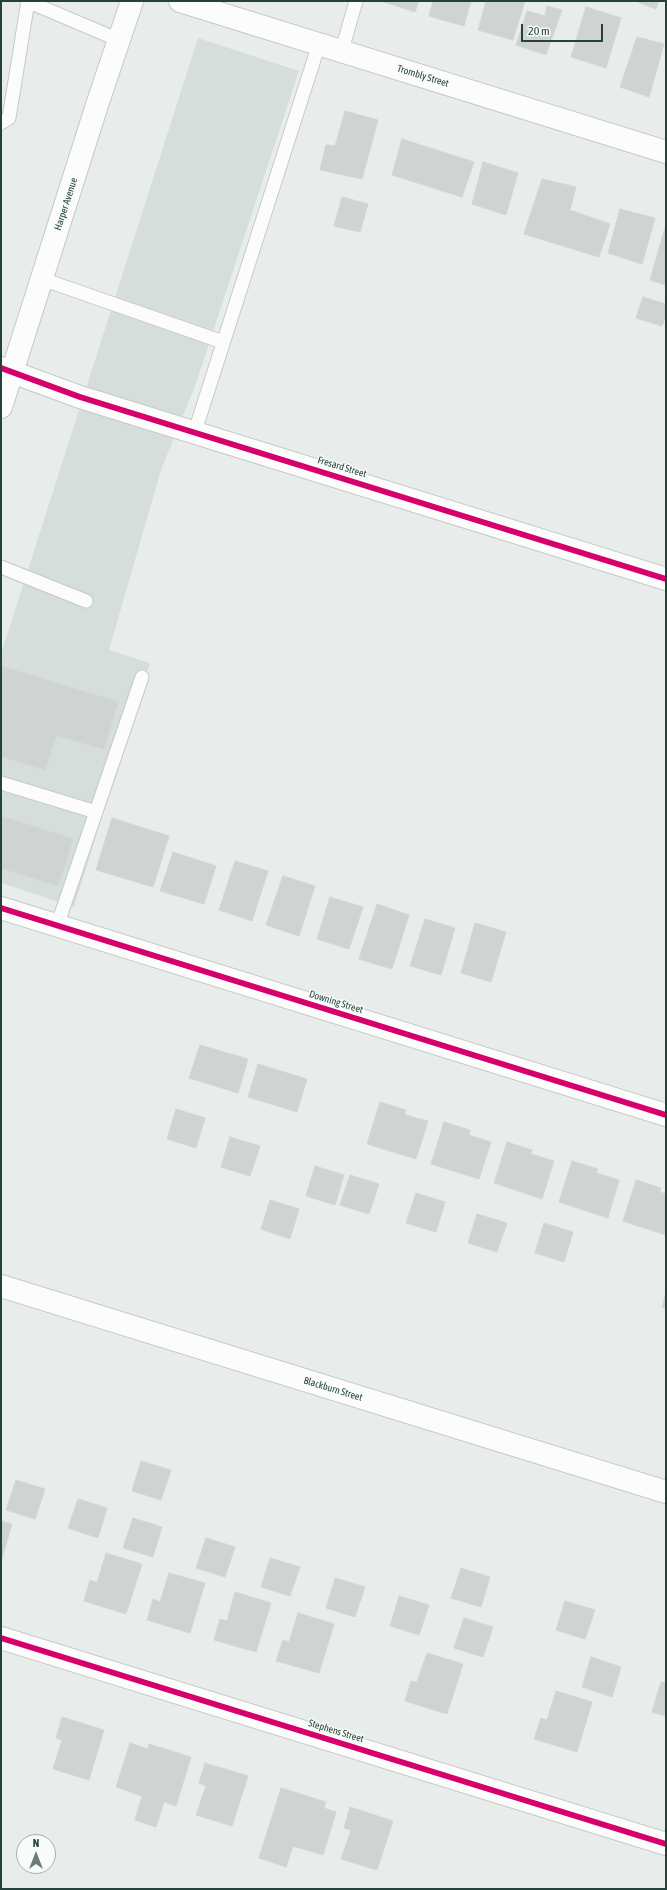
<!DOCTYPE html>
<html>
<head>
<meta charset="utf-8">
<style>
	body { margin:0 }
	#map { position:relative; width:667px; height:1890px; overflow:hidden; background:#e8edeb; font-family:"Asap Condensed",sans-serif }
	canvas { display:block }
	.frame { position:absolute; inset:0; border:2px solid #24423a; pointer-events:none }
	.north { position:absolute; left:16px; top:1834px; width:40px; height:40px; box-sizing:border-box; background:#f7fbf9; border:1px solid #a3b1ad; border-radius:50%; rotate:0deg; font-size:11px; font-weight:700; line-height:16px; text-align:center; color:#24423a }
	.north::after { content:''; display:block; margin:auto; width:14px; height:18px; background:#697e78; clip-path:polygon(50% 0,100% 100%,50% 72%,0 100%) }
	.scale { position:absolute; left:521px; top:24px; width:82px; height:18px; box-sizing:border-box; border:2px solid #24423a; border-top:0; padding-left:5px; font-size:12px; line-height:14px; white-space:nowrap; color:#24423a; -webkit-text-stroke:3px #f7fbf9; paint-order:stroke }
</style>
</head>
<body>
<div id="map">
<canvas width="667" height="1890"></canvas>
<div class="frame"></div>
<div class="north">N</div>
<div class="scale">20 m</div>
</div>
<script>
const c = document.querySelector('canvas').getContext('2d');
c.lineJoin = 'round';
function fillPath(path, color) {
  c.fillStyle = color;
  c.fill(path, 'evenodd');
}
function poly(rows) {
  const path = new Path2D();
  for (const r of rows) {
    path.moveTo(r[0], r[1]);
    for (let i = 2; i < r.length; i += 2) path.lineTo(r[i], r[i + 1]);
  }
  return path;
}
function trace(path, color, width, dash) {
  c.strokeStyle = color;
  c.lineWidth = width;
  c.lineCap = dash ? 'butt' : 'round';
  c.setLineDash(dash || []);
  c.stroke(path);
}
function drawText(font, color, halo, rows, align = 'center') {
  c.font = font + ' "Asap Condensed",sans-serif';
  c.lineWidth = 3;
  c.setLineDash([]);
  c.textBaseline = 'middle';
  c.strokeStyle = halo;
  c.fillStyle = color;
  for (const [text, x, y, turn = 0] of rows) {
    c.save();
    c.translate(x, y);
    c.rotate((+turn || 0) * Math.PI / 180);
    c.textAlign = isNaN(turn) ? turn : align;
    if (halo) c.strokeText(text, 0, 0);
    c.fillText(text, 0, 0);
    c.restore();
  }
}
const built = poly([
	[198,38,299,71,195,386,161,470,109,650,150,663,74,907,1,883,1,654]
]);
const building = poly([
	[381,1,419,1,415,12,381,1],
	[433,1,471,1,464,26,429,16,433,1],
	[486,1,525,1,513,40,478,30,486,1],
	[635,1,659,1,656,9,635,1],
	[547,6,562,10,546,55,516,45,527,11,545,16,547,6],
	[586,7,621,18,606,68,571,57,586,7],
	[637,37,664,44,649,97,620,87,637,37],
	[345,111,378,120,362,179,320,170,326,145,335,146,345,111],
	[402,139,474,162,462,197,392,175,402,139],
	[483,162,518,173,506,215,472,204,483,162],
	[542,179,576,187,570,210,610,224,599,257,524,234,542,179],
	[342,197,368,204,360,232,334,226,342,197],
	[620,209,655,218,642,264,608,253,620,209],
	[666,224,666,285,650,280,666,224],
	[643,297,666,304,666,316,662,326,636,318,643,297],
	[1,666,118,702,104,749,56,735,45,770,1,756,1,666],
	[1,816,73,839,58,886,1,868,1,816],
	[112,818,169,836,153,887,96,870,112,818],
	[173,852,216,866,204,904,160,891,173,852],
	[235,861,268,871,252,921,219,910,235,861],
	[283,876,315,886,299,936,266,925,283,876],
	[330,897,363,907,349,949,317,939,330,897],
	[377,904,409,915,392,969,359,959,377,904],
	[425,919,455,928,441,975,410,966,425,919],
	[475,923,506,932,491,982,461,973,475,923],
	[200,1045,248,1059,238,1093,189,1078,200,1045],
	[258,1064,307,1079,297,1112,248,1097,258,1064],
	[380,1102,406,1110,405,1115,428,1121,416,1159,367,1144,380,1102],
	[176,1109,205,1118,196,1148,167,1139,176,1109],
	[444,1122,470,1130,469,1135,491,1142,479,1179,431,1164,444,1122],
	[230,1137,260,1146,250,1176,221,1167,230,1137],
	[507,1142,532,1150,531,1154,554,1161,542,1199,494,1183,507,1142],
	[572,1161,598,1169,596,1173,619,1180,608,1218,559,1202,572,1161],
	[315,1166,344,1175,335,1205,306,1196,315,1166],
	[350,1175,379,1184,369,1214,340,1205,350,1175],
	[636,1180,661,1188,660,1192,666,1194,666,1235,623,1221,636,1180],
	[416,1193,445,1202,436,1232,406,1223,416,1193],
	[270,1200,299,1209,290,1239,261,1229,270,1200],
	[477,1214,507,1223,497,1252,468,1243,477,1214],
	[544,1223,573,1232,564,1262,535,1253,544,1223],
	[666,1293,666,1309,662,1307,666,1293],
	[141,1461,171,1470,161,1500,132,1491,141,1461],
	[16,1480,45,1489,35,1519,6,1510,16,1480],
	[78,1499,107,1508,98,1538,68,1528,78,1499],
	[133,1518,162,1527,153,1557,123,1548,133,1518],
	[1,1521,12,1524,1,1562,1,1521],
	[206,1538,235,1547,225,1577,196,1568,206,1538],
	[106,1553,142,1564,126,1614,84,1601,90,1580,97,1583,106,1553],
	[270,1558,300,1567,290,1596,261,1587,270,1558],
	[461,1568,490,1577,481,1607,451,1598,461,1568],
	[169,1573,205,1583,190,1633,147,1620,153,1599,160,1602,169,1573],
	[335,1578,365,1587,355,1617,326,1608,335,1578],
	[235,1592,271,1603,256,1652,214,1640,220,1619,227,1621,235,1592],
	[399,1596,429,1605,419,1635,390,1626,399,1596],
	[565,1601,595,1610,585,1639,556,1630,565,1601],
	[298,1613,334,1624,319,1673,276,1661,283,1640,289,1642,298,1613],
	[464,1618,493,1627,483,1657,454,1648,464,1618],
	[427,1653,463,1664,447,1714,405,1701,411,1681,417,1682,427,1653],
	[591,1657,621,1667,612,1697,582,1687,591,1657],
	[661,1682,666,1683,666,1716,652,1712,661,1682],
	[556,1691,592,1702,577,1752,534,1739,541,1718,547,1720,556,1691],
	[62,1717,104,1730,89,1780,53,1769,62,1740,56,1738,62,1717],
	[130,1743,148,1749,149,1744,191,1757,176,1806,164,1802,156,1827,135,1820,142,1796,116,1787,130,1743],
	[205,1763,248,1776,232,1826,196,1815,206,1786,199,1783,205,1763],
	[281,1788,326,1802,324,1808,336,1812,323,1855,293,1846,286,1867,259,1858,281,1788],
	[350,1807,393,1821,377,1870,341,1859,351,1830,344,1828,350,1807]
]);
const service = poly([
	[27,1,119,40],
	[342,50,356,1],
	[1,123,9,118,28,1],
	[42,279,223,342],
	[195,431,319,44],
	[1,567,86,601],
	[1,783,96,812],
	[57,926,142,677]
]);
const minor = poly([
	[180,1,666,152],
	[1,368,80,397,666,579],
	[1,908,666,1115],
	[1,1286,666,1492],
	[1,1638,666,1844]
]);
const secondary = poly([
	[1,407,97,105,132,1]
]);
const cycleway = poly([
	[1,368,80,397,666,579],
	[1,908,666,1115],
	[1,1638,666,1844]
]);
const streetNames = [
	["Trombly Street",423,76,17],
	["Harper Avenue",66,204,-72],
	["Fresard Street",342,467,17],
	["Downing Street",336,1002,17],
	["Blackburn Street",333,1389,17],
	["Stephens Street",336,1731,17]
];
fillPath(built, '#d6dedb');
fillPath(building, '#cfd4d2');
trace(building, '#d1d6d4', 1);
trace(service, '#c5cac8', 15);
trace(minor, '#c5cac8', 24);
trace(secondary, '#c3cbc8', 24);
trace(service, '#fcfcfc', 13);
trace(minor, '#fcfcfc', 22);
trace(secondary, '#fcfcfc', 22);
trace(cycleway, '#d6006c', 6);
drawText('10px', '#24423a', '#f7fbf9', streetNames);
</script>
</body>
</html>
